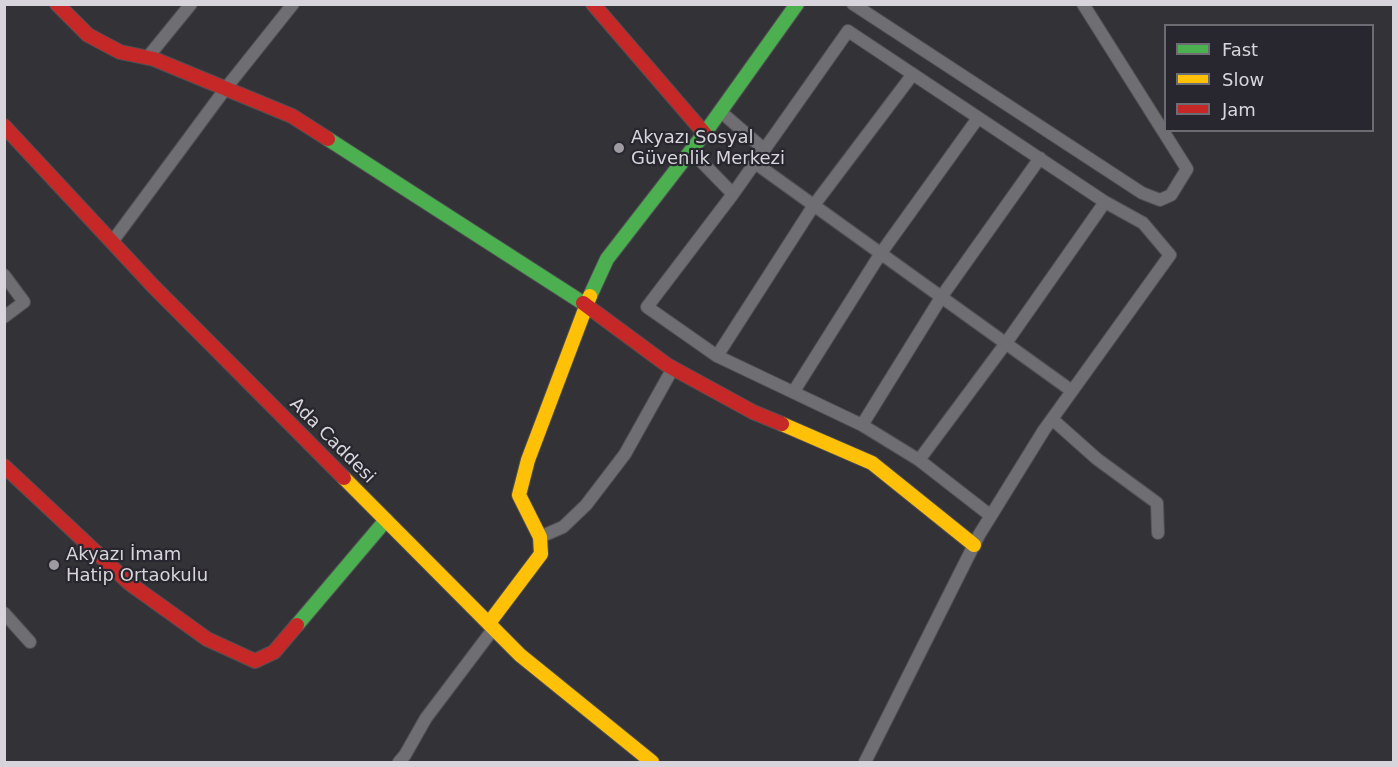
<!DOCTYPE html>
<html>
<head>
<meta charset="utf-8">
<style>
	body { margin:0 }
	#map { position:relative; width:1398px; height:767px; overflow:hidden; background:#333236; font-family:"DejaVu Sans",sans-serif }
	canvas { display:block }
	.frame { position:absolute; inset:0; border:6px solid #d7d5db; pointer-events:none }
	.legend { position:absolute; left:1164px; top:24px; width:210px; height:108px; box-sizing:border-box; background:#28262e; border:2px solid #6e6c73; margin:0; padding:8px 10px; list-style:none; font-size:18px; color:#d7d5db }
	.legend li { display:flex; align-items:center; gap:12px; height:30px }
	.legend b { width:30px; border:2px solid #6e6c73 }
</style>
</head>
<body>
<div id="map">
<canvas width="1398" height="767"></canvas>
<div class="frame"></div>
<ul class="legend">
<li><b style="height:8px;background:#4caf50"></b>Fast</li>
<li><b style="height:8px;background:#ffc107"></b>Slow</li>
<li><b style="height:8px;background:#c62828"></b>Jam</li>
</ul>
</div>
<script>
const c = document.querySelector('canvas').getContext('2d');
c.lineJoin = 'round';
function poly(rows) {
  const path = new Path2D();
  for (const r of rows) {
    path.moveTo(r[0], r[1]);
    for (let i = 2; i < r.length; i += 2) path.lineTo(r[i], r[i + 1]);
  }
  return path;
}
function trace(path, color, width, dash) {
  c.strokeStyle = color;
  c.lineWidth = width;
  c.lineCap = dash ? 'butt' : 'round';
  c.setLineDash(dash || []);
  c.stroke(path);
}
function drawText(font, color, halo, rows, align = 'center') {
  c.font = font + ' "DejaVu Sans",sans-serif';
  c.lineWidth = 4.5;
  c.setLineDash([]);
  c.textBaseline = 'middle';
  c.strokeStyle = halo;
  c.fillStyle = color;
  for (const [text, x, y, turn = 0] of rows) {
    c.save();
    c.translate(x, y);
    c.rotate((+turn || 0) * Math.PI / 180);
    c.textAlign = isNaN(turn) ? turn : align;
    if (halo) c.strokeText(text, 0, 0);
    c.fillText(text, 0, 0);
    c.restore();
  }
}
const street = poly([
	[853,4,1142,193,1160,200,1171,195,1187,169,1083,4],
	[147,58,191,4],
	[721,112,765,150],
	[691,151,733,194],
	[755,163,1072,391],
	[112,242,226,88,293,4],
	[4,275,24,302,4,317],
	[717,356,814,205,913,74],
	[794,391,881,253,978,118],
	[1052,419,1097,459,1157,503,1158,533],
	[862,425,942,296,1040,158],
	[919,460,1006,343,1105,202],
	[540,537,563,527,586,505,625,454,673,368],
	[4,613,30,642],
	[399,762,405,755,426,718,494,628],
	[865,762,979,535,1044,430,1170,255,1143,223,1105,202,848,31,733,194,647,307,717,356,862,425,919,460,991,516]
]);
const fast = poly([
	[328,139,583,303],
	[590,296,607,259,707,130,797,4],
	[297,625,386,520]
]);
const slow = poly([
	[782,424,872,463,974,545],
	[344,478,520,655,652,762],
	[489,623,541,554,540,537,519,495,528,460,590,296]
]);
const jam = poly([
	[57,4,88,35,120,52,154,59,292,116,328,139],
	[593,4,705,134],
	[4,126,153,286,344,478],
	[583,303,667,365,753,412,782,424],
	[4,466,129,583,207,639,255,661,274,652,297,625]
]);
const markers = [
	[619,148,6,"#9e9ca1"],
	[54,565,6,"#9e9ca1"]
];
const poiNames = [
	["Akyazı Sosyal",631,138],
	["Güvenlik Merkezi",631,159],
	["Akyazı İmam",66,555],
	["Hatip Ortaokulu",66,576]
];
const streetNames = [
	["Ada Caddesi",332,441,45]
];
trace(street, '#504f53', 14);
trace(fast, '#504f53', 16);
trace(slow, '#504f53', 16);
trace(jam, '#504f53', 16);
trace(street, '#6f6e72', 12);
trace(fast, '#4caf50', 14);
trace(slow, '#ffc107', 14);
trace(jam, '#c62828', 14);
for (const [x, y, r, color] of markers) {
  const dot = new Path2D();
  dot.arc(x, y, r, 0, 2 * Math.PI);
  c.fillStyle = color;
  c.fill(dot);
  trace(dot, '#28262e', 2);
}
drawText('18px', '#d7d5db', '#28262e', poiNames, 'left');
drawText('18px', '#d7d5db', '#28262e', streetNames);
</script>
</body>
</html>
